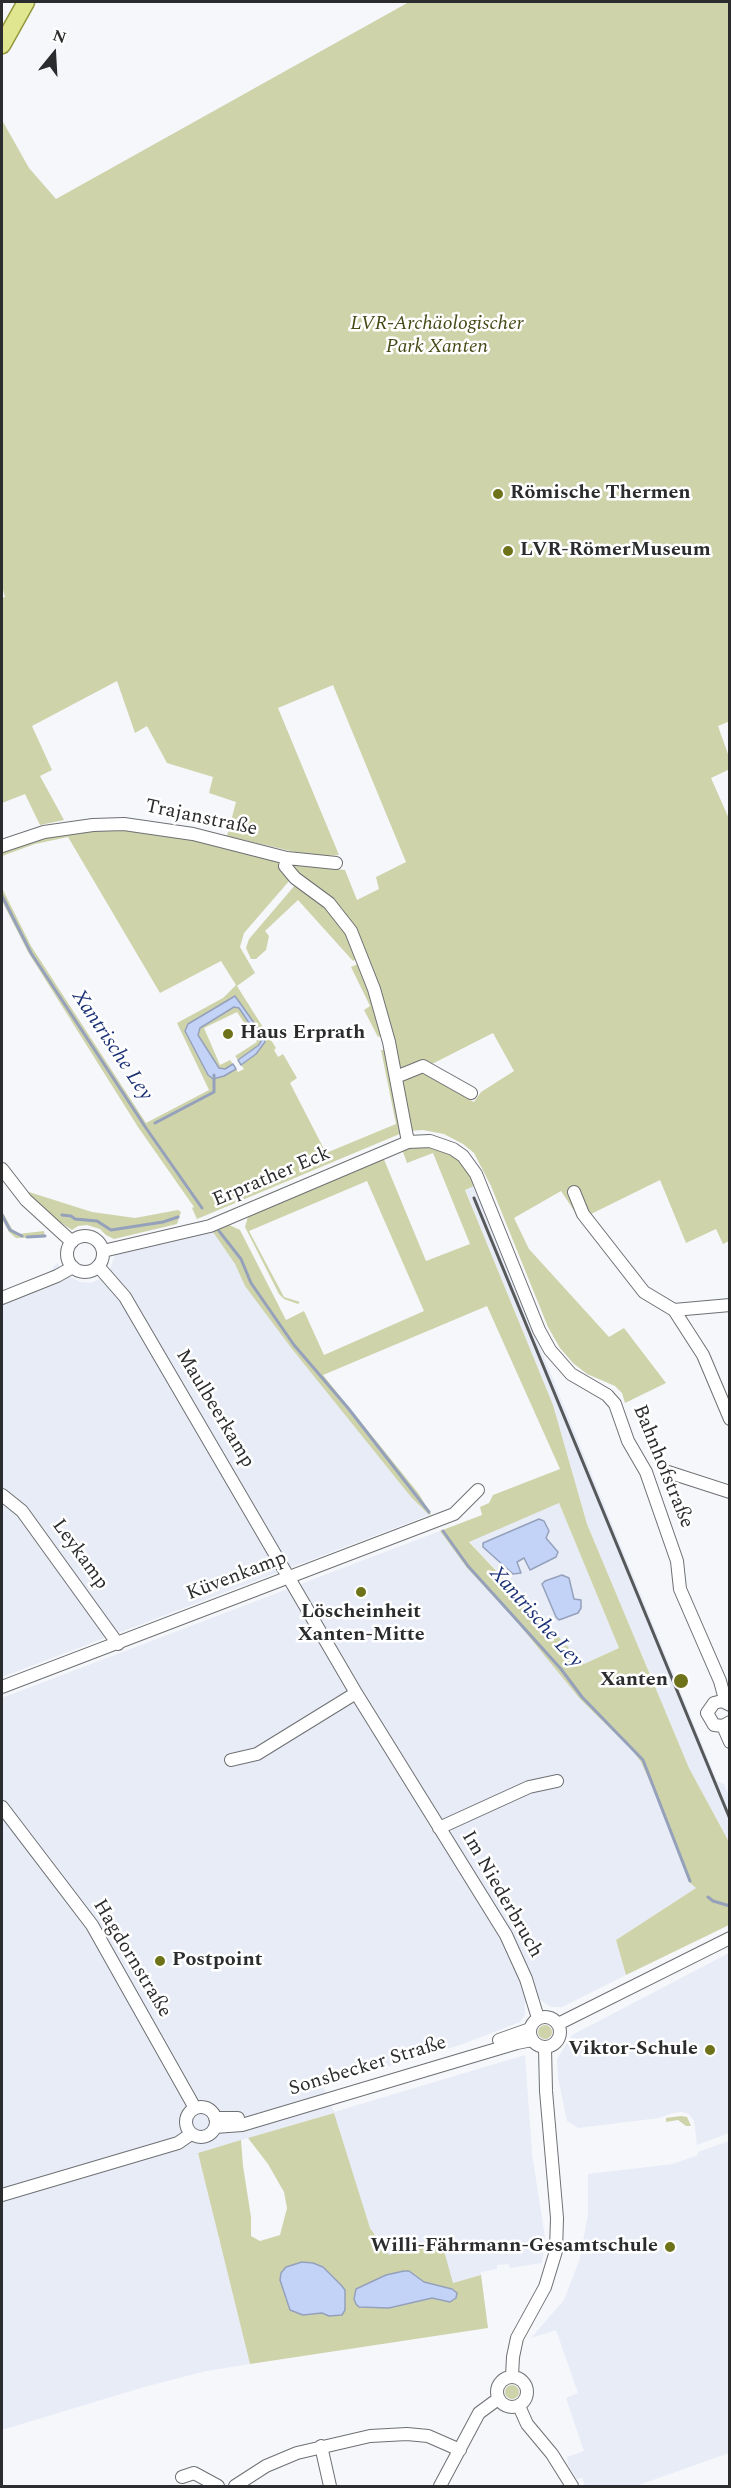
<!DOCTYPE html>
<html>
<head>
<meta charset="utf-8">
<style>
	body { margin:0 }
	#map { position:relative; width:731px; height:2488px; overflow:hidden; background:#f5f7fb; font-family:Spectral,serif }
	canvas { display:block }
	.frame { position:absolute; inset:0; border:3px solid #2b2c2d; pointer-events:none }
	.north { position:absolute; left:24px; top:24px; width:60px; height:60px; -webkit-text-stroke:4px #fff; paint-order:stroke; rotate:18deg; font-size:16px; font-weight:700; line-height:24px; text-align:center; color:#2b2c2d }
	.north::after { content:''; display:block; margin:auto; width:21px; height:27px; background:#2b2c2d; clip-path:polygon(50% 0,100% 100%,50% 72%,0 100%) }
</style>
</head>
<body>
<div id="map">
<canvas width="731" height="2488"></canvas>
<div class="frame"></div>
<div class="north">N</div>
</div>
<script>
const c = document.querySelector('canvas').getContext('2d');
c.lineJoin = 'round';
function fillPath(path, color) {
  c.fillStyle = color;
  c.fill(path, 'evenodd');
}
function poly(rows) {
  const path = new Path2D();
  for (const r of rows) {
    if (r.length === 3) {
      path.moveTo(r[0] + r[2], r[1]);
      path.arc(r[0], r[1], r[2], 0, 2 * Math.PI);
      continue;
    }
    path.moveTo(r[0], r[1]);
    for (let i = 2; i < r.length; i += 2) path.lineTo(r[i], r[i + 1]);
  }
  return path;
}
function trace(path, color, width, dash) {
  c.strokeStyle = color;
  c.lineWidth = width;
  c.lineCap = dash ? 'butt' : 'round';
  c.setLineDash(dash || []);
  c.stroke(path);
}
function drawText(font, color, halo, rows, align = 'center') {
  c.font = font + ' Spectral,serif';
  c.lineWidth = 5;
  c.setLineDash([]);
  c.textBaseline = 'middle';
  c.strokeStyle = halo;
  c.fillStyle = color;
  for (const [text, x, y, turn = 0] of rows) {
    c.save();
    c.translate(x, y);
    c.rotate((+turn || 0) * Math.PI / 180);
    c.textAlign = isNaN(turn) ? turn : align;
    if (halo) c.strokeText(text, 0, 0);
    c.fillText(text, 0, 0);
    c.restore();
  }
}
const built = poly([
	[474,1186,717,1781,724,1784,729,1796,729,1842,689,1768,587,1524,553,1405,465,1189],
	[211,1229,235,1264,245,1286,292,1349,411,1497,429,1515,2,1677,2,1293,46,1276,57,1263,69,1276,80,1282,91,1283,108,1275,115,1254],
	[559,1503,619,1648,584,1664,469,1541],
	[440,1531,467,1568,512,1616,580,1699,632,1750,641,1762,658,1800,689,1882,696,1888,616,1940,626,1975,562,2007,551,2007,539,1999,525,2003,525,2015,520,2022,463,2044,323,2086,334,2112,525,2055,532,2154,545,2237,542,2263,510,2268,509,2264,497,2265,497,2269,481,2272,481,2275,453,2283,389,2256,370,2228,333,2113,198,2153,250,2364,206,2371,144,2387,2,2430,2,1698],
	[729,1953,729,2133,697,2145,694,2121,689,2114,682,2112,673,2113,659,2118,578,2128,567,2121,558,2078,557,2059,572,2035],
	[729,2141,729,2453,636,2486,585,2486,582,2478,577,2479,568,2465,567,2457,584,2451,566,2398,578,2393,556,2330,531,2338,564,2300,580,2259,588,2214,588,2174,673,2164,698,2155,698,2152]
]);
const green = poly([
	[409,2,729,2,730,721,718,726,729,757,730,769,711,778,730,821,729,1241,723,1244,716,1229,686,1243,660,1180,591,1214,583,1224,561,1191,514,1218,529,1249,609,1337,624,1328,666,1383,625,1403,622,1393,615,1386,587,1374,573,1363,560,1348,548,1327,491,1186,474,1153,463,1144,444,1134,423,1130,408,1131,399,1079,423,1069,441,1078,460,1094,474,1102,481,1092,514,1071,493,1033,432,1064,400,1071,358,937,290,867,293,864,345,870,357,900,379,889,376,877,406,862,333,685,278,708,339,855,327,856,295,852,227,836,236,802,209,793,213,777,167,763,147,726,135,733,117,681,32,726,52,770,40,776,64,820,40,825,25,794,2,803,2,598,5,597,2,586,2,120,29,168,56,199],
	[149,829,277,859,282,873,290,880,244,933,240,947,255,973,237,986,276,1048,274,1050,278,1057,283,1054,297,1078,290,1083,326,1153,396,1124,381,1050,387,1050,402,1133,197,1219,192,1208,194,1207,138,1127,28,952,2,901,2,888,31,946,146,1123,209,1090,177,1023,223,998,236,985,221,961,160,993,68,837,35,844,2,856,2,850,75,830],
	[235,996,265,1042,256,1054,241,1065,244,1069,238,1072,236,1069,224,1076,213,1079,188,1024],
	[296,884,323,902,345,928,357,958,353,961,298,900,265,931,269,936,266,950,256,959,251,959,246,948,249,939],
	[360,963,385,1035,378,1037,364,1010,370,1006,351,967],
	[234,1007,239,1008,261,1041,259,1045,238,1060,235,1056,257,1042,237,1012,204,1028,220,1065,230,1060,233,1064,225,1069,219,1068,198,1035,199,1028],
	[408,1146,436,1146,464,1162,476,1185,465,1190,553,1405,587,1524,689,1768,729,1842,729,1925,626,1975,616,1940,696,1888,689,1882,658,1800,641,1762,632,1750,580,1699,512,1616,467,1568,440,1531,482,1515,480,1507,489,1503,493,1495,560,1469,487,1306,323,1375,419,1494,431,1514,429,1515,411,1497,292,1349,245,1286,235,1264,211,1229,225,1223,240,1230,286,1320,304,1311,324,1355,424,1311,367,1181,249,1231,284,1297,300,1302,298,1304,284,1299,279,1294,245,1227,249,1213,383,1157,426,1261,470,1244,433,1153,407,1163,403,1152],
	[559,1503,619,1648,584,1664,469,1542],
	[29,1192,92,1212,135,1218,178,1210,181,1212,177,1224,114,1239,106,1235,100,1229,87,1225,78,1226,72,1230,48,1214,27,1194],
	[2,1211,12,1229,18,1234,44,1231,45,1237,16,1238,9,1232,2,1219],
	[545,2032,7],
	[334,2113,370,2228,389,2255,441,2240,453,2283,481,2275,488,2328,250,2364,198,2153,241,2140,243,2166,251,2217,251,2236,260,2241,280,2235,287,2208,284,2192,268,2164,248,2138],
	[681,2116,687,2117,691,2126,686,2126,678,2120,666,2122,666,2118],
	[512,2392,7]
]);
const water = poly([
	[235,996,264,1037,265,1042,256,1054,241,1065,238,1060,259,1045,261,1041,239,1008,234,1007,200,1028,198,1035,219,1068,225,1069,233,1064,236,1069,224,1076,213,1079,208,1075,185,1031,188,1024,235,996],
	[539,1519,544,1521,549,1531,546,1538,558,1552,556,1557,530,1570,524,1558,517,1562,521,1573,513,1574,483,1547,483,1543,539,1519],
	[562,1575,569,1578,574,1599,581,1600,581,1608,578,1613,559,1620,556,1617,542,1584,545,1581,562,1575],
	[302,2262,313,2263,323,2267,341,2285,345,2290,345,2310,342,2315,329,2316,322,2313,303,2315,290,2310,280,2280,281,2273,286,2267,302,2262],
	[404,2271,409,2271,424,2282,452,2289,457,2293,456,2298,450,2302,432,2298,389,2308,359,2307,356,2304,354,2299,356,2289,386,2275,404,2271]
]);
const stream = poly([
	[2,896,31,953,146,1128,202,1208],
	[155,1123,214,1092,214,1075],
	[2,1215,10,1230,22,1236],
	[62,1215,71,1216,75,1219,97,1221,111,1230,163,1222,178,1217],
	[219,1231,241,1259,251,1283,294,1345,348,1408,429,1512],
	[27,1237,45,1236],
	[443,1531,468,1566,561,1669,582,1697,643,1760,690,1881],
	[708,1897,713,1901,730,1906]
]);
const minor = poly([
	[2,846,44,832,93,825,124,824,193,834,287,858,336,863],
	[287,858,285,866,295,878,329,903,351,931,374,989,389,1042,408,1142],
	[396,1077,423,1066,471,1093],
	[2,1169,26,1200,72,1242],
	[574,1192,583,1214,644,1292,674,1310,730,1305],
	[85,1254,18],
	[103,1251,210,1226,408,1142,430,1141,453,1149,463,1156,476,1174,539,1330,550,1350,571,1374,607,1395,615,1404,628,1441,646,1472,677,1561,680,1589,720,1681,726,1703],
	[98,1266,125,1297,356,1693,506,1935,526,1979,538,2018],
	[2,1298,57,1276,73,1267],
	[674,1310,703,1355,730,1419],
	[668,1472,730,1492],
	[2,1495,22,1511,118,1644],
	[2,1687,454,1514,478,1490],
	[730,1705,722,1701,714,1703,707,1713,714,1725,723,1726,730,1722],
	[723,1726,730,1742],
	[231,1760,257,1754,356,1693],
	[2,1807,92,1925,195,2108],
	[439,1828,529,1787,557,1781],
	[545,2032,15],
	[558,2024,730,1938],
	[499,2040,530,2029],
	[201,2122,15],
	[215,2118,238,2118],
	[215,2127,242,2125,517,2043,532,2040],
	[2,2195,178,2143,191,2134],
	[512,2376,513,2357,517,2338,545,2287,556,2251,557,2218,546,2091,545,2048],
	[512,2392,15],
	[519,2406,527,2424,552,2454,572,2486],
	[321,2446,330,2486],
	[182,2477,194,2473,218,2486],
	[235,2486,266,2466,297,2453,370,2436,407,2434,428,2436,460,2450],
	[440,2486,479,2413,498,2399]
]);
const major = poly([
	[2,45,26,2]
]);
const rail = poly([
	[474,1198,730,1819]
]);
const markers = [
	[498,494,6,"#6e7219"],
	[508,551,6,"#6e7219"],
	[228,1034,6,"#6e7219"],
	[361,1592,6,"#6e7219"],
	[681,1681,8,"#6e7219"],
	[160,1961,6,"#6e7219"],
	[710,2050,6,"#6e7219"],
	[670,2247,6,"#6e7219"]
];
const parkNames = [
	["LVR-Archäologischer",437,325],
	["Park Xanten",437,348]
];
const poiNames = [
	["Römische Thermen",510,494],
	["LVR-RömerMuseum",520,551],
	["Haus Erprath",240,1034],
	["Löscheinheit",361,1613,"center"],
	["Xanten-Mitte",361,1636,"center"],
	["Xanten",668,1681,"right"],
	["Postpoint",172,1961],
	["Viktor-Schule",698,2050,"right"],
	["Willi-Fährmann-Gesamtschule",658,2247,"right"]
];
const streetNames = [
	["Trajanstraße",201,819,12],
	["Erprather Eck",272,1178,-23],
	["Maulbeerkamp",214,1409,59],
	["Bahnhofstraße",662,1467,68],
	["Leykamp",79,1555,54],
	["Küvenkamp",237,1577,-21],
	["Im Niederbruch",501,1895,60],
	["Hagdornstraße",131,1959,59],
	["Sonsbecker Straße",368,2067,-17]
];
const waterNames = [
	["Xantrische Ley",111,1046,56],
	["Xantrische Ley",535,1618,48]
];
fillPath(built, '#e7ecf7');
fillPath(green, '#cfd3aa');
fillPath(water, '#c3d3f8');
trace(water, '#95a1bb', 1.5);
trace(stream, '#95a1bb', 3);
trace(minor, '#6e7073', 14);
trace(major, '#94993c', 19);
trace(minor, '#fff', 12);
trace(major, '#e0e58f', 16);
trace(rail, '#57585a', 3);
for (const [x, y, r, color] of markers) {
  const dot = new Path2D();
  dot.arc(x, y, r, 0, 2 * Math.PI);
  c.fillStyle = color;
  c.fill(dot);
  trace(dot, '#fff', 2);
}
drawText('italic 20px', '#474a16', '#fff', parkNames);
drawText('bold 20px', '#2b2c2d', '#fff', poiNames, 'left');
drawText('20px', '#2b2c2d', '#fff', streetNames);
drawText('italic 21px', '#1b3175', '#fff', waterNames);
</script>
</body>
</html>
